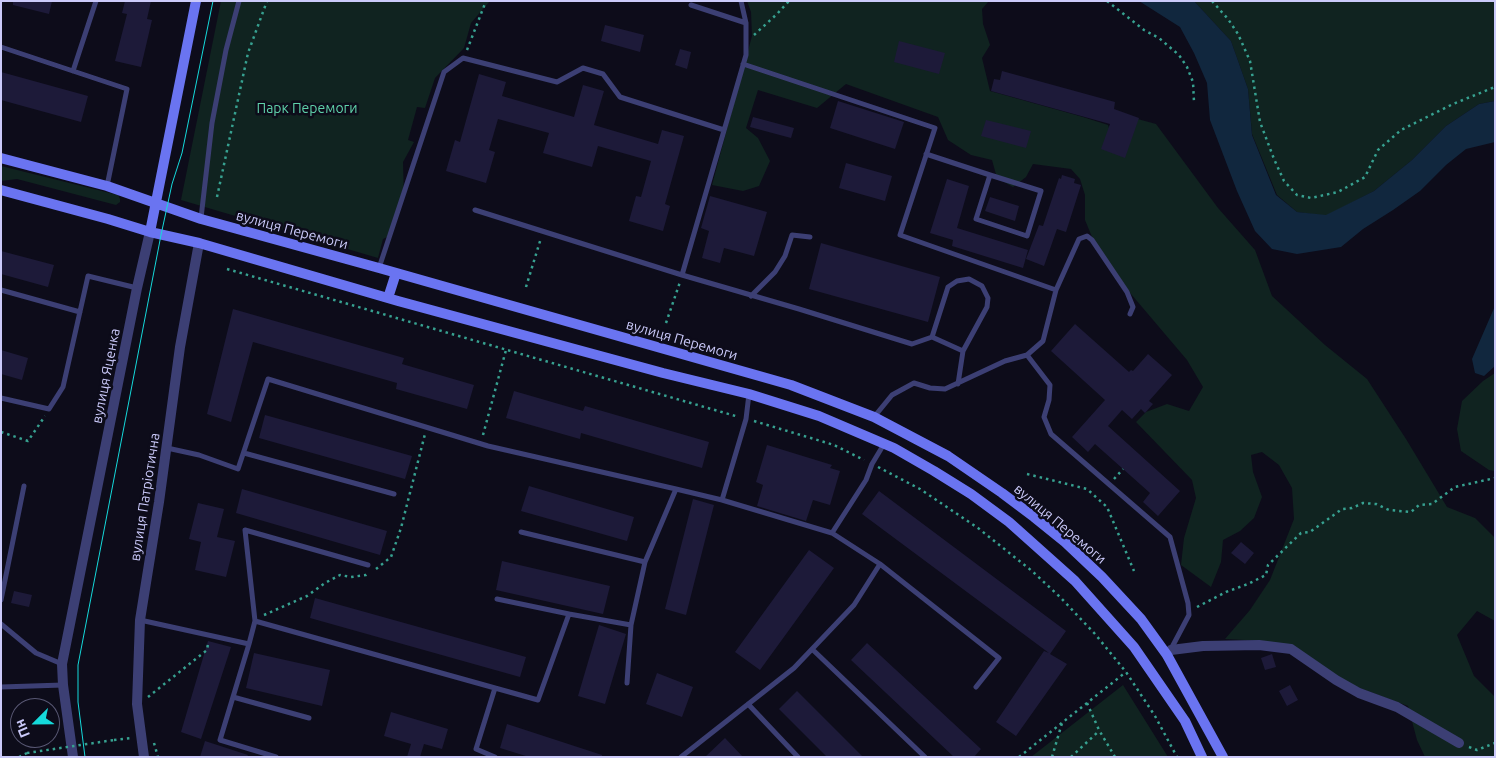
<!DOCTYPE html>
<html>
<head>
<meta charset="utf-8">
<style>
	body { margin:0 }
	#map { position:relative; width:1496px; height:758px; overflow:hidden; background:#0d0c1a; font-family:Ubuntu,sans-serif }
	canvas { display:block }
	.frame { position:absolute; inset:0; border:2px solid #cbcafa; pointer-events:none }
	.north { position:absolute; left:10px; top:698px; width:50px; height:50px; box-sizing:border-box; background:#0d0c1a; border:1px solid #595874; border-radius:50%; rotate:247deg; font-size:14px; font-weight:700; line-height:20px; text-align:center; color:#cbcafa }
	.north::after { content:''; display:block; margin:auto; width:18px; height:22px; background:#15dadb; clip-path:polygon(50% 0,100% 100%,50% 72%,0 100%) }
</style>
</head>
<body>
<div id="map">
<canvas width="1496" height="758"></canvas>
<div class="frame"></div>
<div class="north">Пн</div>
</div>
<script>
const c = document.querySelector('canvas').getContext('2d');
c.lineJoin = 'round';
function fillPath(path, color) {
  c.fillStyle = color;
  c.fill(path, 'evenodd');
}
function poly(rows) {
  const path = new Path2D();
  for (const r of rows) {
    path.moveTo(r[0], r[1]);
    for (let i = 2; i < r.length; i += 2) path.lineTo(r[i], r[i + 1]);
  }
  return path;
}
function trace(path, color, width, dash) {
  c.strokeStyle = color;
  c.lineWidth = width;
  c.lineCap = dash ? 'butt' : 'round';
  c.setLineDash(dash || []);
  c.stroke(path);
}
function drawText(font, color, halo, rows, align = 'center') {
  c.font = font + ' Ubuntu,sans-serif';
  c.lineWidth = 5;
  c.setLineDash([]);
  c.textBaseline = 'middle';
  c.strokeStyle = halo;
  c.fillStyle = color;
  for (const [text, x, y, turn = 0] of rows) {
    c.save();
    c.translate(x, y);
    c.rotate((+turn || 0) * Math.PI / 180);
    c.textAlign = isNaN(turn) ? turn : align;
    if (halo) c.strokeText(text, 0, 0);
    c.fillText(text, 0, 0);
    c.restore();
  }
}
const green = poly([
	[221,1,490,1,471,23,464,48,435,78,425,108,417,107,408,140,414,142,403,162,404,200,387,237,383,239,378,258,181,200],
	[747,1,989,1,982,9,983,24,990,45,982,58,990,91,1083,117,1108,125,1113,140,1134,118,1156,124,1218,208,1255,250,1272,296,1325,345,1367,379,1406,439,1447,507,1475,518,1495,538,1495,621,1477,611,1457,635,1474,676,1495,697,1495,757,1425,757,1417,740,1408,706,1349,684,1264,641,1225,639,1250,610,1270,580,1294,519,1292,488,1279,465,1262,452,1251,455,1253,472,1262,497,1254,518,1240,531,1223,540,1221,562,1211,587,1181,565,1184,538,1196,498,1192,480,1136,422,1146,412,1167,404,1189,411,1203,387,1187,360,1131,294,1095,244,1085,220,1085,195,1080,179,1071,169,1033,164,1026,177,1013,187,997,178,992,160,971,155,948,140,938,117,846,84,817,108,758,90,746,128,758,138,770,161,759,186,743,191,712,185,752,36,751,12],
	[1194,1,1495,1,1495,101,1479,104,1446,126,1412,160,1374,191,1326,216,1297,212,1277,195,1252,134,1248,89,1231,41],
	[1,166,118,195,120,199,120,202,116,205,17,179,1,181],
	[1495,373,1495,471,1489,470,1461,451,1457,429,1462,401,1483,381],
	[1123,685,1168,757,1031,757]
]);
const water = poly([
	[1139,1,1194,1,1231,41,1248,89,1252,135,1276,195,1297,212,1326,215,1374,191,1412,160,1446,126,1479,104,1495,101,1495,142,1466,149,1446,165,1420,191,1393,210,1363,229,1341,247,1297,254,1272,249,1255,231,1237,191,1210,120,1207,83,1194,53,1180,27],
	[1495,306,1495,366,1484,376,1475,373,1472,359]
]);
const building = poly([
	[13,1,52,1,49,14,13,5],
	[125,1,151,1,147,19,152,20,141,67,115,61,127,14,122,13],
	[605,25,644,35,640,52,601,41],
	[899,41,945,53,939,74,894,62],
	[680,49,691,52,687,69,675,65],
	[1002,71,1115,102,1114,109,1139,118,1125,158,1101,149,1110,124,991,91,994,79,1000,80],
	[1,72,88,96,81,122,1,100],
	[479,74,506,82,502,96,574,117,583,85,604,91,594,125,658,144,662,130,684,136,665,204,670,206,663,231,629,221,636,196,641,197,651,161,598,146,592,167,543,153,549,133,498,119,489,150,495,152,486,183,446,171,455,140,460,142],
	[838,101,904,122,895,149,830,128],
	[753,117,794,128,791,138,750,127],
	[986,120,1031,131,1026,148,981,136],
	[846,163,892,176,885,201,839,188],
	[1062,175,1075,179,1074,183,1081,185,1066,232,1057,229,1044,266,1026,259,1039,225,1043,226,1059,178,1061,179],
	[947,179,969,186,957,228,1028,250,1023,268,952,246,953,240,930,233],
	[710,196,767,212,754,256,724,248,720,263,702,258,709,231,701,228],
	[990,197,1019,206,1015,221,985,211],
	[821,243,940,277,928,322,809,289],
	[1,251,54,265,48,287,1,274],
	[233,309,404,358,402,364,474,385,467,409,396,389,397,383,253,342,231,422,207,414],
	[1075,324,1129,372,1131,370,1133,371,1148,354,1172,375,1149,401,1153,404,1145,413,1141,409,1132,419,1122,410,1108,426,1180,491,1158,516,1143,502,1150,493,1095,444,1088,452,1072,437,1105,400,1051,351],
	[1,350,28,358,22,380,1,374],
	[514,391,583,411,585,406,709,442,702,468,581,433,580,439,506,418],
	[265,415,412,456,405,479,259,438],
	[767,445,832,465,830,468,840,471,830,505,813,500,806,521,757,506,763,485,756,482],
	[529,486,634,517,627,541,521,511],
	[242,489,387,531,380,555,236,513],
	[879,491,1066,631,1050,654,1067,664,1016,736,996,722,1044,651,1049,653,862,514],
	[693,499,714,505,686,615,665,609],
	[198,503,224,509,217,537,235,541,226,577,195,570,201,542,189,539],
	[1241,542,1254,553,1245,564,1231,553],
	[809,550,834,568,760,670,735,652],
	[502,561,610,586,603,614,496,590],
	[14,591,32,595,29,607,11,603],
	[315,598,526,657,520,677,310,618],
	[599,625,626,634,605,704,578,696],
	[208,641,231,647,201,739,181,732],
	[867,643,981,749,974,757,954,757,851,660],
	[254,653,330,670,322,706,246,688],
	[1272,654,1276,667,1265,670,1261,658],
	[657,673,693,687,682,717,646,704],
	[1290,685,1298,700,1287,706,1279,691],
	[797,691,863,757,827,757,779,709],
	[391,712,448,729,442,749,424,744,420,757,407,757,411,744,384,736],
	[507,724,602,755,602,757,529,757,500,748],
	[725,738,743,757,705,757],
	[205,741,248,755,247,757,200,757]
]);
const path = poly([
	[1107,1,1144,30,1159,38,1179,55,1187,67,1193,82,1194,102],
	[1212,1,1228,19,1238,34,1250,61,1260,122,1274,159,1284,181,1297,195,1311,198,1338,192,1365,177,1378,150,1401,130,1453,104,1495,87],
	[754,35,777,14,789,1],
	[467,50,486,1],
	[217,197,248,53,267,1],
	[227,269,739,417],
	[526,287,541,238],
	[666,323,680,282],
	[754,421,834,445,864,460],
	[1,432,28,441,45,416],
	[483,435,506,350],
	[878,467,920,489,978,528,1032,571,1060,597,1095,634,1126,672,1155,716,1177,757],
	[1027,474,1087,489,1107,507,1134,571],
	[1114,479,1123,469],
	[376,569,391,557,401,528,425,434],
	[1197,607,1226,592,1248,584,1266,575,1268,565,1301,533,1310,532,1342,509,1352,508,1363,503,1376,504,1389,510,1411,512,1419,505,1432,504,1455,487,1495,478],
	[264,615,307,596,325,583,340,575,351,577,366,575,369,573],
	[148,697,207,650,208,644],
	[1087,703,1099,730,1115,757],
	[114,740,132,738],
	[154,743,158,757],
	[1469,747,1477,750,1495,743],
	[19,757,27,753],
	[1019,757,1126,672],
	[1052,757,1062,723],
	[1071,757,1099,731]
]);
const lane = poly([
	[691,5,746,23],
	[1,47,127,89,107,186],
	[743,64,935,128,900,235,1056,290,1043,341,1027,355,1005,361,945,389,930,388,914,383,892,395,874,417],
	[73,71,96,1],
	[926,154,990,175,1041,191,1027,236,976,219,990,175],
	[475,210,682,275,799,309,912,344,932,337,963,351,958,384],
	[201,218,212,123,226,50,239,1],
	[379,268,444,72,463,58,557,82,583,68,603,74,620,97,724,130],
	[682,275,746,55,746,23,741,1],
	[1,290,80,312],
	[1056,290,1079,239,1087,236,1092,240,1127,292,1133,307,1130,314],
	[751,296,775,272,785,256,792,235,810,237],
	[932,337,948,287,957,281,969,279,982,286,988,298,987,307,963,351],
	[1027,355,1050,385,1049,400,1044,417,1051,434,1170,537,1188,603,1189,615,1171,649],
	[1,398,49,409,63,387,88,276,137,288],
	[167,448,199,455,238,469,268,379,488,446,676,489],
	[244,453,394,494],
	[722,500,746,419,749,394],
	[521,532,645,562],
	[880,564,999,658,976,687],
	[497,599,569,614],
	[1,600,24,486],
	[140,620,249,644,255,621,538,700,569,614,631,625,645,562,676,489,722,500,832,533],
	[255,621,245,530,368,565],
	[1,624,36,653,62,664],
	[249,644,233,697,309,718],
	[812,649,925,757],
	[627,683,631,625],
	[1,687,63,685],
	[495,688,476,749,495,757],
	[233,697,220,740,276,757],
	[748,704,798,757],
	[681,757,794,668,854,605,880,564,832,533,866,480,872,464,884,444]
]);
const street = poly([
	[1167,655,1171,650,1203,646,1259,645,1291,649,1336,680,1359,693,1397,707,1459,743],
	[73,757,63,685,62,664,137,288,150,232],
	[144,757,137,704,140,620,159,502,180,347,199,243]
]);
const secondary = poly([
	[1,158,107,186,201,219,379,268,791,385,874,417,948,456,1002,493,1034,517,1065,542,1102,577,1141,619,1167,655,1223,757],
	[1,190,108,219,150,232,199,243,398,301,663,373,749,394,819,416,894,448,934,471,971,494,1009,522,1075,581,1134,647,1185,721,1202,757],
	[150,232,196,1],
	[388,298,396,273]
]);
const tram = poly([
	[85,757,78,702,78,665,161,235,172,184,182,153,213,1]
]);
const pathBridge = poly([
	[27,753,114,740]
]);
const parkNames = [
	["Парк Перемоги",307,108]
];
const streetNames = [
	["вулиця Перемоги",292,230,15],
	["вулиця Перемоги",682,340,16],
	["вулиця Яценка",106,376,-79],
	["вулиця Патріотична",145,497,-81],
	["вулиця Перемоги",1060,524,40]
];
fillPath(green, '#102320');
fillPath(water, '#11273e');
fillPath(building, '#1d1a39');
trace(path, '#37a190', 2.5, [2.5, 4]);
trace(lane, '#3c3f74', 5);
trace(street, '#3c3f74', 10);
trace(secondary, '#6a74f1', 10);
trace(tram, '#15dadb', 1);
trace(pathBridge, '#37a190', 2.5, [2.5, 4]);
drawText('14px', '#5fd1aa', '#0d0c1a', parkNames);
drawText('14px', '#cbcafa', '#0d0c1a', streetNames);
</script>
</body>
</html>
